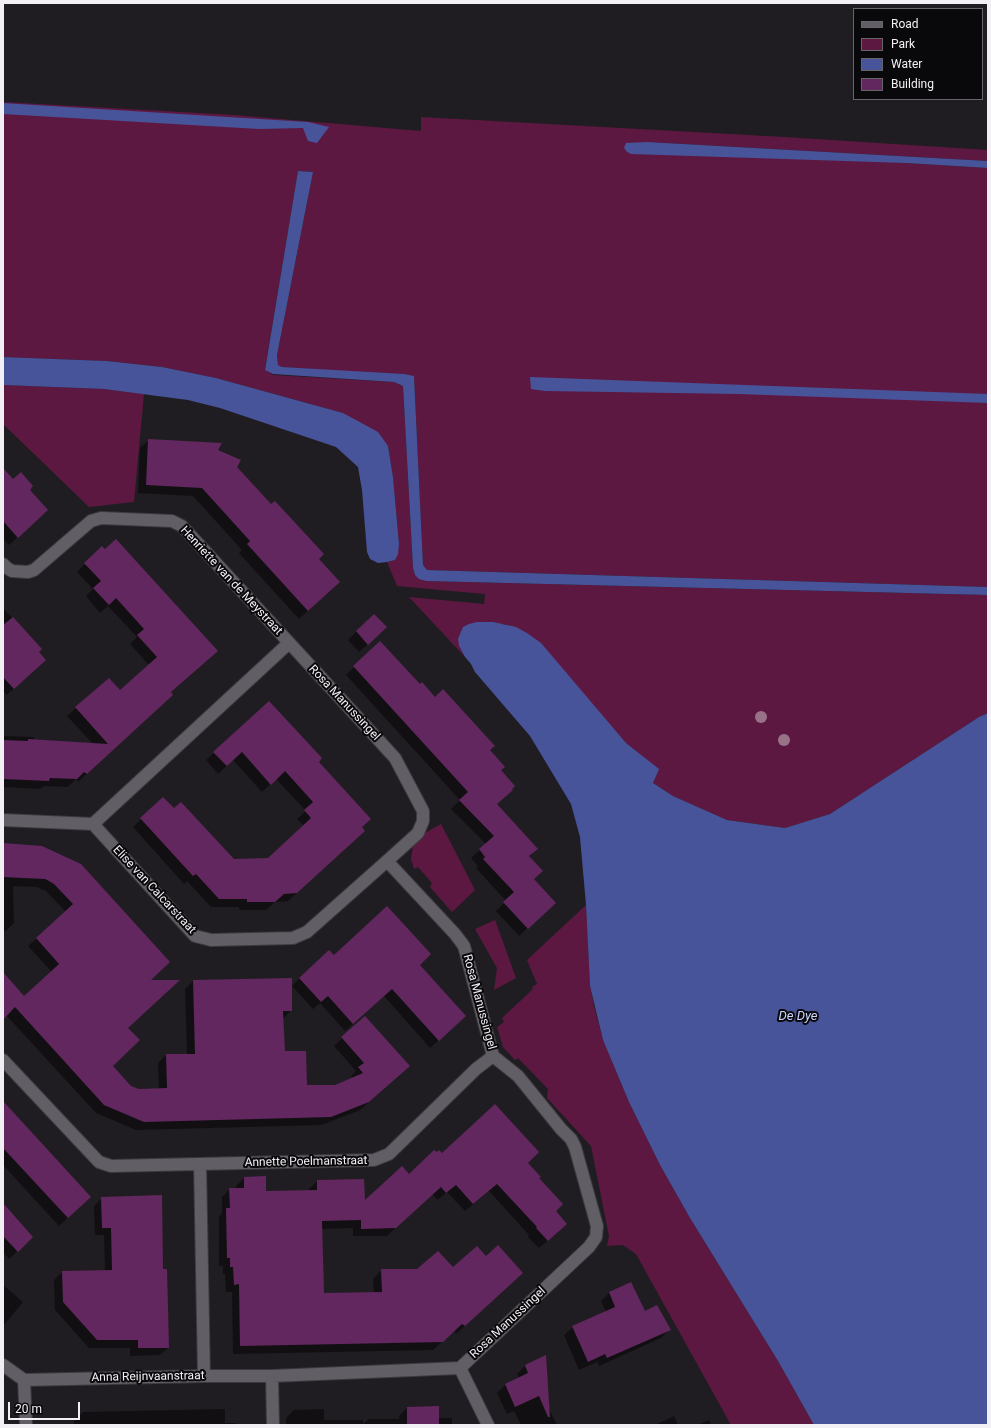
<!DOCTYPE html>
<html>
<head>
<meta charset="utf-8">
<style>
	body { margin:0 }
	#map { position:relative; width:991px; height:1428px; overflow:hidden; background:#201d22; font-family:Roboto,sans-serif }
	canvas { display:block }
	.frame { position:absolute; inset:0; border:4px solid #f3f0f5; pointer-events:none }
	.legend { position:absolute; left:853px; top:8px; width:130px; height:92px; box-sizing:border-box; background:#09080a; border:1px solid #676568; margin:0; padding:5px 7px; list-style:none; font-size:12px; color:#f3f0f5 }
	.legend li { display:flex; align-items:center; gap:8px; height:20px }
	.legend b { width:20px; border:1px solid #676568 }
	.scale { position:absolute; left:8px; top:1402px; width:72px; height:18px; box-sizing:border-box; border:2px solid #f3f0f5; border-top:0; padding-left:5px; font-size:12px; line-height:14px; white-space:nowrap; color:#f3f0f5; -webkit-text-stroke:3px #09080a; paint-order:stroke }
</style>
</head>
<body>
<div id="map">
<canvas width="991" height="1428"></canvas>
<div class="frame"></div>
<ul class="legend">
<li><b style="height:5px;background:#625e65"></b>Road</li>
<li><b style="height:11px;background:#5d1841"></b>Park</li>
<li><b style="height:11px;background:#48549a"></b>Water</li>
<li><b style="height:11px;background:#62275f"></b>Building</li>
</ul>
<div class="scale">20 m</div>
</div>
<script>
const c = document.querySelector('canvas').getContext('2d');
c.lineJoin = 'round';
function fillPath(path, color) {
  c.fillStyle = color;
  c.fill(path, 'evenodd');
}
function poly(rows) {
  const path = new Path2D();
  for (const r of rows) {
    path.moveTo(r[0], r[1]);
    for (let i = 2; i < r.length; i += 2) path.lineTo(r[i], r[i + 1]);
  }
  return path;
}
function trace(path, color, width, dash) {
  c.strokeStyle = color;
  c.lineWidth = width;
  c.lineCap = dash ? 'butt' : 'round';
  c.setLineDash(dash || []);
  c.stroke(path);
}
function drawText(font, color, halo, rows, align = 'center') {
  c.font = font + ' Roboto,sans-serif';
  c.lineWidth = 4;
  c.setLineDash([]);
  c.textBaseline = 'middle';
  c.strokeStyle = halo;
  c.fillStyle = color;
  for (const [text, x, y, turn = 0] of rows) {
    c.save();
    c.translate(x, y);
    c.rotate((+turn || 0) * Math.PI / 180);
    c.textAlign = isNaN(turn) ? turn : align;
    if (halo) c.strokeText(text, 0, 0);
    c.fillText(text, 0, 0);
    c.restore();
  }
}
const green = poly([
	[3,102,234,115,421,131,421,117,784,137,988,150,988,161,647,142,906,163,988,168,988,587,427,570,423,565,414,376,282,367,278,365,277,355,313,172,298,171,265,369,273,375,394,382,403,386,413,568,415,575,426,581,988,595,988,713,979,717,830,814,785,828,727,820,673,796,653,783,658,769,626,743,527,633,504,624,459,646,465,657,409,597,484,604,485,594,397,586,387,562,395,560,399,544,393,477,388,446,343,413,216,378,162,367,107,361,3,357],
	[3,385,104,389,144,394,134,502,89,507,3,424],
	[441,824,475,890,452,912,430,887,432,883,418,867,414,869,411,859,413,845,423,834],
	[586,905,590,986,594,1006,603,1040,629,1102,660,1165,690,1218,778,1361,814,1425,731,1425,636,1254,623,1245,607,1246,609,1236,591,1146,547,1098,548,1089,518,1058,515,1060,503,1047,497,1027,504,1022,502,1018,533,989,532,987,537,984,527,960],
	[495,920,516,978,494,990,497,968,475,929]
]);
const water = poly([
	[3,103,308,122,329,127,317,143,308,141,303,128,259,129,3,114],
	[647,142,988,161,988,168,906,163,631,154,627,152,624,148,626,143],
	[298,171,313,172,277,355,278,365,282,367,404,374,414,376,423,565,427,570,988,587,988,595,426,581,419,579,415,575,413,568,403,386,394,382,273,374,265,370],
	[3,357,107,361,162,367,216,378,343,413,378,432,388,446,393,477,399,544,398,554,395,560,387,562,378,563,370,559,367,552,362,490,358,467,336,447,220,408,188,400,104,389,3,385],
	[530,377,988,394,988,403,739,394,545,391,531,389],
	[477,622,493,622,516,627,527,633,541,643,626,743,659,769,653,783,673,796,727,820,785,828,830,814,979,717,988,713,988,1425,814,1425,778,1361,690,1218,660,1165,629,1102,603,1040,590,986,586,905,580,837,571,804,530,736,475,672,471,664,465,657,459,646,458,639,463,627,469,624]
]);
const shadow = poly([
	[149,440,217,450,236,467,318,559,330,591,299,619,239,553,242,550,193,496,138,493,140,448],
	[3,470,13,481,28,490,39,518,9,545,3,539],
	[85,564,208,659,170,693,164,703,78,782,76,779,68,787,44,786,40,789,3,787,3,736,34,737,34,741,93,744,67,716,109,679,120,691,149,665,130,644,137,637,108,606,100,613,86,596,93,589,77,572],
	[3,608,41,649,37,652,36,668,7,695,3,691],
	[357,631,377,636,359,652,348,640],
	[354,667,419,685,435,698,489,751,500,771,496,805,536,849,529,857,533,879,546,911,519,936,496,911,506,901,476,868,478,866,471,858,486,844,451,809,460,800,346,675],
	[269,702,317,762,361,828,356,839,288,901,275,902,266,910,239,910,239,907,211,907,187,881,184,884,133,827,163,798,174,810,233,860,268,859,304,826,297,819,306,811,276,779,262,792,233,760,218,774,206,760],
	[3,845,42,847,149,981,127,1028,112,1066,130,1087,138,1090,159,1090,158,1063,166,1055,187,1055,185,989,193,981,291,1010,283,1019,284,1052,306,1086,335,1086,353,1078,351,1076,356,1071,334,1046,365,1017,401,1073,360,1110,322,1125,136,1130,96,1113,6,1015,3,1018,3,974,24,997,52,972,28,946,66,912,46,891,41,889,37,887,13,886,14,923,6,931,3,931],
	[334,956,419,965,457,1024,430,1048,384,996,345,1031,320,1003,313,1009,292,986,300,978],
	[3,1103,81,1205,59,1226,3,1165],
	[442,1154,527,1163,538,1178,555,1211,558,1232,539,1248,528,1237,529,1235,489,1191,465,1211,447,1192,438,1200,432,1194,387,1236,353,1236,353,1228,322,1229,323,1294,374,1293,373,1279,382,1270,453,1269,486,1257,513,1281,456,1334,454,1331,433,1350,233,1354,232,1292,226,1292,225,1274,223,1274,223,1266,219,1266,219,1217,222,1213,222,1197,230,1189,236,1189,236,1186,244,1178,265,1192,309,1191,309,1189,317,1181,364,1203],
	[102,1198,162,1270,168,1348,160,1355,130,1356,130,1348,89,1348,55,1310,54,1280,62,1272,105,1271,104,1235,95,1235,94,1206],
	[3,1205,32,1237,9,1259,3,1252],
	[3,1285,23,1302,3,1326],
	[609,1293,644,1312,669,1330,661,1338,599,1366,597,1362,579,1370,564,1335,573,1327,606,1312,601,1301],
	[525,1366,548,1407,557,1425,521,1425,514,1411,507,1414,497,1393,505,1385,519,1378,517,1374],
	[407,1408,438,1418,452,1418,452,1425,286,1425,286,1418,294,1410,324,1409,324,1420,363,1420,363,1424,369,1419,399,1419,399,1416],
	[225,1409,225,1423,236,1423,236,1425,74,1425,74,1421,83,1412],
	[674,1416,678,1425,655,1425],
	[709,1420,711,1425,697,1425]
]);
const building = poly([
	[148,439,222,443,218,450,241,460,237,467,271,504,275,501,324,554,319,559,340,582,308,611,247,544,250,541,202,488,146,485],
	[3,468,13,479,21,472,33,486,30,490,48,510,18,538,3,521],
	[116,539,218,651,171,692,173,695,87,774,84,772,77,779,50,778,49,781,3,779,3,740,28,741,28,739,108,744,75,707,109,678,120,690,157,657,137,635,144,629,116,598,109,605,93,588,101,581,84,563,102,546,105,549],
	[374,614,387,627,368,645,356,631],
	[13,617,42,649,39,652,46,660,14,689,3,677,3,625],
	[380,641,420,684,422,682,435,697,443,689,495,746,490,750,505,767,501,770,515,786,512,789,513,790,497,804,538,849,529,856,543,871,534,879,556,903,528,929,503,902,514,892,483,859,485,857,479,849,494,836,459,800,468,792,353,666],
	[269,701,322,758,319,762,371,819,362,827,365,831,297,893,284,894,275,902,247,902,247,899,219,899,196,874,193,876,140,818,163,797,174,808,181,802,234,859,268,858,311,818,304,810,313,802,285,771,271,785,242,752,227,766,213,752],
	[3,843,42,846,81,864,170,962,151,980,180,980,128,1028,140,1040,113,1066,131,1086,139,1089,167,1088,166,1054,195,1054,193,980,292,978,292,1011,283,1011,285,1051,306,1051,307,1085,335,1085,363,1073,358,1067,364,1063,341,1037,365,1016,410,1066,369,1102,331,1117,144,1122,104,1105,15,1007,3,1020,3,972,24,996,59,964,36,938,73,904,54,884,49,881,45,879,3,877],
	[387,906,431,954,420,965,466,1016,439,1041,392,989,353,1024,328,996,321,1002,299,978,329,950,334,955],
	[3,1101,91,1197,68,1218,3,1148],
	[495,1104,539,1152,528,1163,541,1177,539,1178,563,1204,556,1211,567,1224,548,1241,536,1228,537,1227,497,1184,473,1204,456,1185,446,1193,441,1187,396,1228,361,1229,361,1220,322,1221,324,1293,382,1292,381,1269,417,1269,438,1251,453,1267,477,1246,486,1256,498,1245,523,1273,465,1326,462,1324,443,1342,240,1346,239,1284,234,1285,233,1267,230,1267,230,1258,227,1258,226,1208,230,1208,229,1188,244,1188,244,1177,266,1176,266,1191,317,1190,317,1180,364,1179,365,1200,402,1166,409,1174,434,1150,437,1152,439,1150,442,1153],
	[162,1195,163,1269,167,1269,169,1348,138,1348,138,1340,97,1340,63,1302,62,1271,112,1270,111,1228,102,1228,101,1197],
	[3,1203,33,1237,18,1252,3,1236],
	[631,1282,645,1311,657,1305,671,1330,607,1358,605,1354,588,1362,572,1326,615,1307,609,1292],
	[546,1355,550,1417,548,1417,539,1396,515,1407,505,1384,528,1373,525,1365],
	[439,1406,439,1425,407,1425,407,1407]
]);
const street = poly([
	[3,564,7,568,12,571,28,572,34,570,91,521,101,518,172,521,182,526,395,758,423,811,423,821,418,833,387,861,455,934,464,946,493,1056,518,1076,561,1129,571,1139,575,1147,597,1226,596,1237,589,1247,460,1368,488,1425],
	[3,820,93,824,195,936,211,940,293,938,307,932,387,861],
	[93,824,289,643],
	[3,1060,99,1162,111,1166,374,1160,389,1154,476,1069,493,1056],
	[200,1164,204,1376],
	[3,1365,24,1380,26,1425],
	[272,1376,273,1425],
	[24,1380,204,1376,272,1376,460,1368]
]);
const trees = [
	[761,717],
	[784,740]
];
const streetNames = [
	["Henriette van de Meystraat",231,581,47],
	["Rosa Manussingel",344,703,47],
	["Elise van Calcarstraat",154,890,47],
	["Rosa Manussingel",479,1002,75],
	["Annette Poelmanstraat",306,1162,-1],
	["Rosa Manussingel",508,1323,-43],
	["Anna Reijnvaanstraat",148,1377,-1]
];
const waterNames = [
	["De Dye",798,1017]
];
fillPath(green, '#5d1841');
fillPath(water, '#48549a');
fillPath(shadow, '#0007');
fillPath(building, '#62275f');
trace(street, '#3d3a3f', 14);
trace(street, '#625e65', 12);
c.fillStyle = '#987387';
for (const [x, y] of trees) {
  c.beginPath();
  c.arc(x, y, 6, 0, 2 * Math.PI);
  c.fill();
}
drawText('12px', '#f3f0f5', '#09080a', streetNames);
drawText('italic 13px', '#cbd6ff', '#09080a', waterNames);
</script>
</body>
</html>
